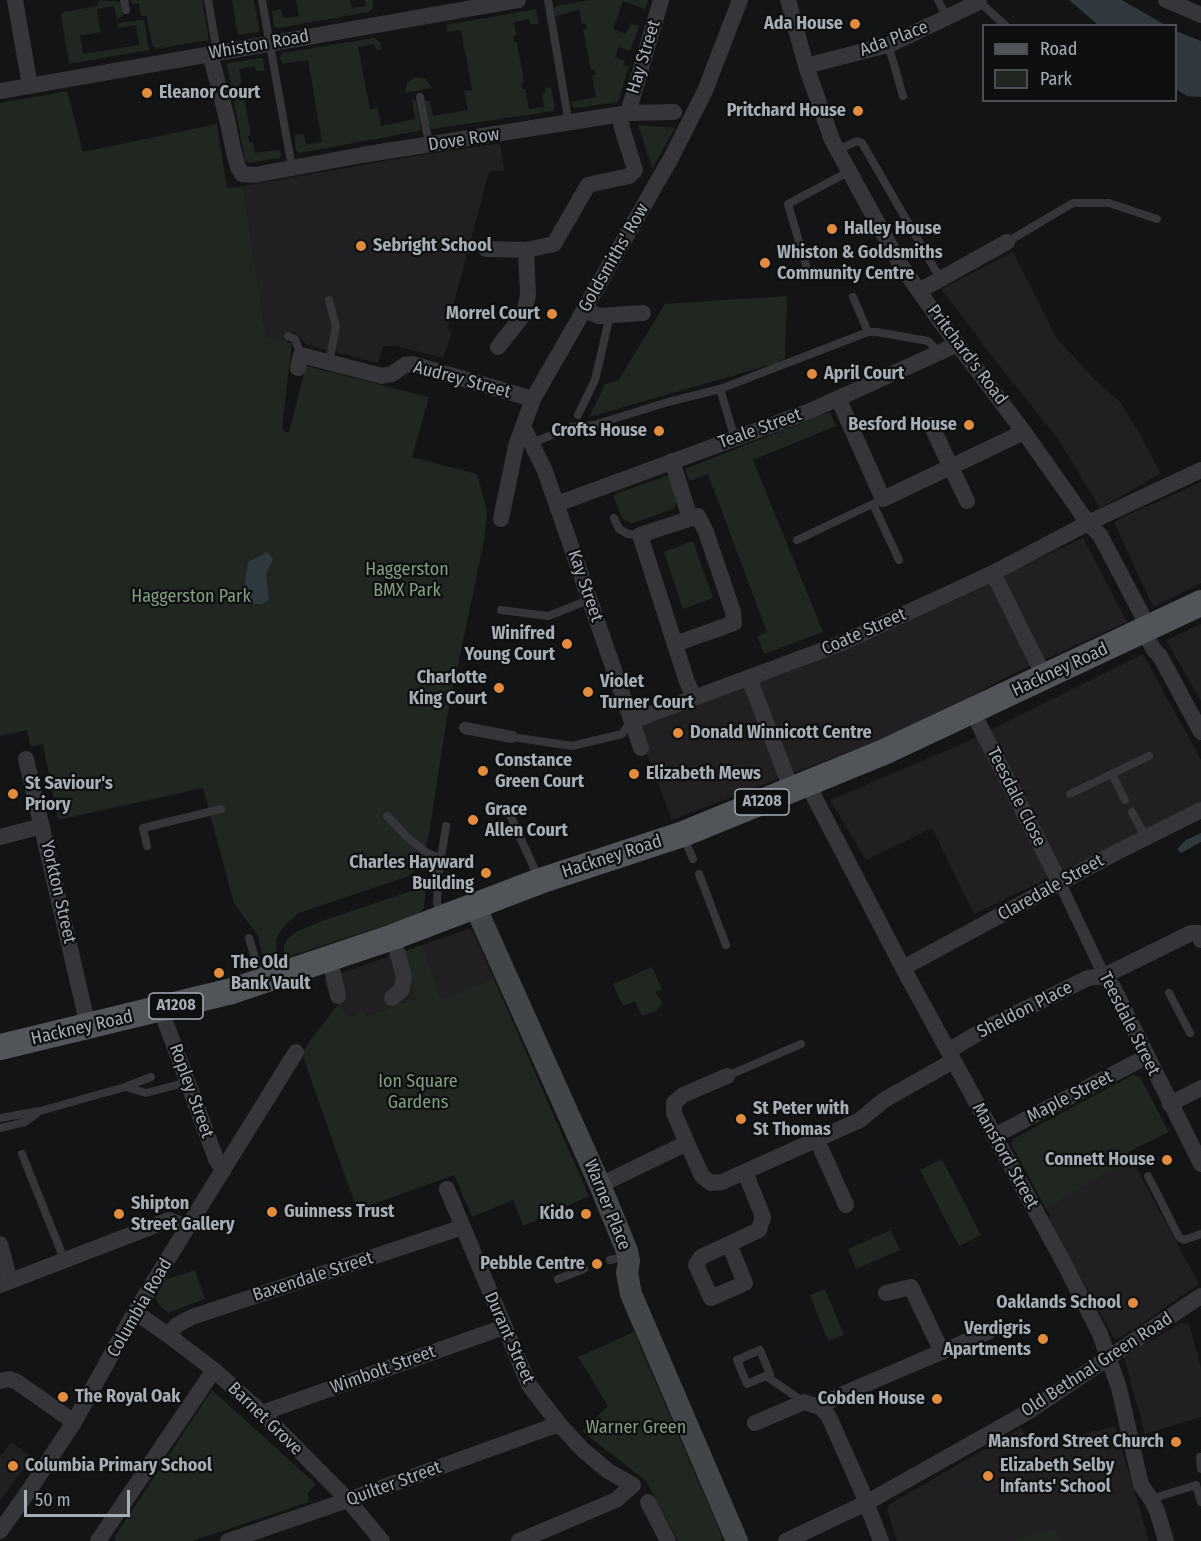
<!DOCTYPE html>
<html>
<head>
<meta charset="utf-8">
<style>
	body { margin:0 }
	#map { position:relative; width:1201px; height:1541px; overflow:hidden; background:#131415; font-family:"Fira Sans Condensed",sans-serif }
	canvas { display:block }
	.legend { position:absolute; left:982px; top:24px; width:195px; height:78px; box-sizing:border-box; background:#0e0f10; border:2px solid #4b4e52; margin:0; padding:8px 10px; list-style:none; font-size:18px; color:#a6adb4 }
	.legend li { display:flex; align-items:center; gap:12px; height:30px }
	.legend b { width:30px; border:2px solid #4b4e52 }
	.scale { position:absolute; left:24px; top:1490px; width:106px; height:27px; box-sizing:border-box; border:3px solid #a6adb4; border-top:0; padding-left:8px; font-size:18px; line-height:21px; white-space:nowrap; color:#a6adb4; -webkit-text-stroke:4px #0e0f10; paint-order:stroke }
</style>
</head>
<body>
<div id="map">
<canvas width="1201" height="1541"></canvas>
<ul class="legend">
<li><b style="height:8px;background:#515458"></b>Road</li>
<li><b style="height:16px;background:#202720"></b>Park</li>
</ul>
<div class="scale">50 m</div>
</div>
<script>
const c = document.querySelector('canvas').getContext('2d');
c.lineJoin = 'round';
function fillPath(path, color) {
  c.fillStyle = color;
  c.fill(path, 'evenodd');
}
function poly(rows) {
  const path = new Path2D();
  for (const r of rows) {
    path.moveTo(r[0], r[1]);
    for (let i = 2; i < r.length; i += 2) path.lineTo(r[i], r[i + 1]);
  }
  return path;
}
function trace(path, color, width, dash) {
  c.strokeStyle = color;
  c.lineWidth = width;
  c.lineCap = dash ? 'butt' : 'round';
  c.setLineDash(dash || []);
  c.stroke(path);
}
function drawText(font, color, halo, rows, align = 'center') {
  c.font = font + ' "Fira Sans Condensed",sans-serif';
  c.lineWidth = 4.5;
  c.setLineDash([]);
  c.textBaseline = 'middle';
  c.strokeStyle = halo;
  c.fillStyle = color;
  for (const [text, x, y, turn = 0] of rows) {
    c.save();
    c.translate(x, y);
    c.rotate((+turn || 0) * Math.PI / 180);
    c.textAlign = isNaN(turn) ? turn : align;
    if (halo) c.strokeText(text, 0, 0);
    c.fillText(text, 0, 0);
    c.restore();
  }
}
const built = poly([
	[500,143,504,170,489,172,447,329,452,332,443,358,396,346,383,346,378,363,307,345,294,331,287,332,288,342,266,338,243,186,385,161],
	[1013,252,1056,337,1092,377,1120,402,1138,431,1160,472,1160,474,1100,508,1058,439,1002,369,941,289],
	[1201,482,1201,583,1153,607,1114,522,1145,506,1148,512,1146,507],
	[1083,538,1127,622,1008,676,923,723,672,820,636,726,914,616],
	[1201,624,1201,701,1166,640],
	[1143,654,1201,760,1201,805,974,914,932,828,866,860,830,800,962,744],
	[471,928,494,979,441,1001,416,998,367,1016,353,1017,331,999,324,979],
	[1131,1158,1199,1284,1140,1325,1146,1344,1180,1323,1189,1324,1201,1367,1201,1417,1145,1434,1124,1357,1140,1348,1135,1328,1115,1340,1048,1217,1050,1216,1046,1209],
	[1115,1426,1149,1541,897,1541,887,1509,890,1504,1022,1427,1030,1448],
	[11,1442,32,1457,0,1500,0,1454,2,1455]
]);
const green = poly([
	[99,0,120,2,123,16,117,19,114,6,97,9,100,32,80,36,83,54,139,45,136,25,118,28,117,23,142,20,144,20,149,50,69,64,61,15,63,12,97,6],
	[131,0,202,0,209,40,156,49,156,47,153,47,146,16,141,16,139,3,132,4],
	[232,0,254,0,259,29,258,32,238,35],
	[296,0,350,0,352,8,366,6,365,0,373,0,373,8,369,12,278,28,274,26,272,11,281,9,283,18,299,16],
	[589,0,648,0,645,9,623,1,613,29,626,34,631,23,639,26,630,51,618,47,615,57,625,61,623,65,629,67,618,102,575,108,572,106,571,102,596,97,592,76,596,75,594,69,591,70,583,30,587,29,586,24,582,24,579,10,555,16,554,9,556,6],
	[536,9,539,24,530,24,529,19,514,22,516,35,513,36,514,42,517,42,524,82,521,83,522,89,525,89,529,109,544,107,542,94,546,93,545,88,551,87,555,107,553,111,433,129,429,127,425,101,429,100,430,103,433,116,468,110,464,91,472,90,461,30,447,32,446,25],
	[374,38,380,42,382,49,376,50,374,44,358,47,370,109,378,108,381,126,415,119,412,100,416,101,421,128,419,131,300,153,296,150,294,135,304,134,306,144,322,142,308,60,282,64,280,57,283,53],
	[260,58,263,59,265,71,256,71,255,66,239,69,242,82,239,83,240,88,242,88,251,135,248,136,249,142,253,142,255,153,280,150,281,154,280,158,249,163,245,160,227,65,229,63],
	[415,77,425,79,432,88,405,93,407,83],
	[67,91,83,152,217,124,227,188,243,186,266,337,292,343,282,428,285,432,289,432,306,366,429,397,412,457,477,474,487,511,484,541,447,717,429,834,419,867,406,877,299,913,283,927,276,939,277,961,264,964,258,936,234,903,203,788,58,820,43,744,31,747,27,730,0,736,0,103],
	[638,125,675,128,652,169,651,165],
	[787,296,785,358,777,363,589,417,605,384,618,381,665,304],
	[830,412,836,426,753,460,823,632,764,654,757,636,767,632,708,474,689,481,685,469],
	[669,475,677,501,673,509,633,523,624,520,621,516,613,495],
	[693,541,713,598,683,609,664,552],
	[426,886,424,908,417,915,284,958,284,946,287,939,296,932,319,922],
	[422,945,441,1000,494,979,589,1196,523,1226,513,1200,472,1217,454,1175,357,1210,302,1054,311,1039,338,1005,353,1017,361,1009,367,1016,416,998,404,951],
	[652,967,662,989,655,992,663,1003,656,1011,642,1016,635,1001,623,1006,613,984],
	[1133,1075,1140,1077,1169,1132,1128,1152,1131,1158,1046,1209,1011,1144,1013,1139],
	[942,1159,981,1235,959,1246,920,1170],
	[891,1230,900,1250,856,1269,848,1249],
	[195,1270,205,1299,168,1313,158,1304,156,1297,165,1280],
	[825,1289,844,1335,828,1341,810,1295],
	[634,1332,722,1536,721,1541,678,1541,646,1481,582,1431,608,1406,578,1357],
	[212,1390,316,1484,308,1493,309,1502,192,1541,115,1541,115,1536],
	[1054,1528,1058,1541,1013,1541]
]);
const water = poly([
	[1069,0,1122,0,1165,25,1098,25],
	[1176,31,1201,41,1201,97,1187,96,1176,89],
	[267,552,273,559,266,575,269,600,261,604,250,604,244,592,248,562],
	[1201,833,1201,842,1181,853,1177,849,1186,840]
]);
const service = poly([
	[124,0,126,10],
	[208,0,217,52],
	[262,0,292,168],
	[548,0,569,124],
	[938,0,947,18],
	[985,7,1006,26],
	[888,44,903,96],
	[420,97,425,123],
	[426,129,430,145],
	[838,150,857,141,862,143,940,278],
	[1007,242,1073,203,1109,203,1157,219],
	[809,275,788,204,850,171],
	[853,297,868,332],
	[288,336,295,339,301,355],
	[329,362,336,327,329,300],
	[720,389,735,439],
	[578,415,595,380,610,315],
	[532,443,571,427,594,425,668,402,720,389,868,332,877,332,928,341,940,353],
	[873,504,899,560],
	[614,518,619,529,628,534,640,535],
	[797,540,883,499],
	[501,610,548,616,589,600],
	[512,737,572,746,622,734,631,721],
	[1112,774,1125,800],
	[1070,794,1149,756],
	[1132,812,1146,838],
	[387,816,406,836,427,853,441,858],
	[511,817,539,879],
	[684,838,693,859],
	[147,846,143,828,221,809],
	[699,874,726,945],
	[441,915,437,903,438,878,446,826],
	[249,938,261,978],
	[1169,993,1190,1033],
	[727,1076,801,1044],
	[126,1087,146,1093,188,1082],
	[0,1118,40,1111,125,1087,151,1077],
	[0,1128,25,1122,37,1113],
	[22,1154,64,1259],
	[1148,1176,1179,1237,1184,1240,1201,1234],
	[610,1260,627,1256],
	[558,1279,584,1269],
	[760,1350,770,1374,747,1384,737,1360,760,1350],
	[766,1376,804,1402],
	[1200,1457,1201,1469],
	[1151,1499,1196,1485,1201,1502]
]);
const pedestrian = poly([
	[465,728,512,737],
	[1060,883,1104,976]
]);
const minor = poly([
	[15,0,30,86],
	[788,0,806,66,832,140,900,264,940,321,1024,432,1088,523,1100,535,1149,628],
	[1166,0,1201,15],
	[210,53,227,119,234,153,238,167,242,174,254,175,362,155,628,113,674,112],
	[806,66,891,44,979,2],
	[0,91,518,0],
	[628,113,661,0],
	[486,249,526,250,554,244,588,185,629,176,635,170,622,128,620,115],
	[919,291,1007,242],
	[584,310,599,316,643,313],
	[498,347,524,314,528,295,526,250],
	[298,368,301,355,382,376,392,374,405,365,412,364,533,399],
	[838,398,883,499,1024,432],
	[931,425,967,501],
	[523,426,545,471,641,748],
	[672,461,690,518],
	[557,504,810,411,958,344],
	[501,519,516,446,533,399,671,158,705,91,740,0],
	[993,573,1045,678],
	[1143,631,1154,650,1160,656,1201,732],
	[675,644,734,623,733,612,706,532,698,516,640,535,686,679,694,698],
	[749,678,792,791],
	[972,711,1060,883],
	[632,721,842,643,993,573,1088,523,1201,470],
	[26,759,88,1026],
	[808,785,903,968,1064,1263,1100,1334,1119,1388,1141,1485,1151,1499,1157,1511,1166,1541],
	[0,837,42,826],
	[330,959,338,996],
	[903,968,1115,853,1201,810],
	[1104,976,1113,987,1201,1164],
	[392,998,402,989,404,977,393,937],
	[161,1010,216,1159,223,1171],
	[948,1051,992,1025,1088,978,1104,976,1191,933,1198,933,1201,940],
	[1170,1104,1201,1088],
	[994,1136,1146,1057],
	[817,1140,846,1205],
	[687,1143,674,1113,674,1103,683,1095,727,1076],
	[600,1185,687,1143,702,1176,711,1183,722,1182,860,1120,884,1100,953,1061],
	[447,1189,529,1385,559,1424,583,1450,608,1471,633,1485,616,1500,519,1541],
	[0,1244,10,1281],
	[729,1244,745,1283,711,1298,696,1265,701,1257,759,1230,763,1217,745,1172],
	[0,1285,169,1220,187,1227],
	[886,1293,911,1287,942,1352],
	[135,1312,168,1335,214,1370,262,1413,348,1500,382,1541],
	[168,1335,177,1325,192,1317,463,1227],
	[0,1381,9,1379,17,1382,74,1422],
	[822,1408,829,1401,850,1391,988,1332],
	[262,1413,504,1327],
	[755,1423,804,1402,822,1408,829,1417,861,1489,881,1541],
	[648,1502,668,1541],
	[0,1531,28,1492,74,1422,135,1312,296,1052],
	[98,1541,214,1370],
	[228,1541,348,1500,559,1424],
	[786,1541,866,1503,1026,1413,1201,1296]
]);
const secondary = poly([
	[475,906,600,1185,627,1251,629,1261,627,1273,631,1294,737,1541]
]);
const primary = poly([
	[0,1047,232,991,393,937,540,881,683,834,884,752,1201,603]
]);
const markers = [
	[855,24,6,"#e38c3d"],
	[147,93,6,"#e38c3d"],
	[858,111,6,"#e38c3d"],
	[832,229,6,"#e38c3d"],
	[361,246,6,"#e38c3d"],
	[765,263,6,"#e38c3d"],
	[552,314,6,"#e38c3d"],
	[812,374,6,"#e38c3d"],
	[969,425,6,"#e38c3d"],
	[659,431,6,"#e38c3d"],
	[567,644,6,"#e38c3d"],
	[499,688,6,"#e38c3d"],
	[588,692,6,"#e38c3d"],
	[678,733,6,"#e38c3d"],
	[483,771,6,"#e38c3d"],
	[634,774,6,"#e38c3d"],
	[13,794,6,"#e38c3d"],
	[473,820,6,"#e38c3d"],
	[486,873,6,"#e38c3d"],
	[219,973,6,"#e38c3d"],
	[741,1119,6,"#e38c3d"],
	[1167,1160,6,"#e38c3d"],
	[272,1212,6,"#e38c3d"],
	[119,1214,6,"#e38c3d"],
	[586,1214,6,"#e38c3d"],
	[597,1264,6,"#e38c3d"],
	[1133,1303,6,"#e38c3d"],
	[1043,1339,6,"#e38c3d"],
	[63,1397,6,"#e38c3d"],
	[937,1399,6,"#e38c3d"],
	[1176,1442,6,"#e38c3d"],
	[13,1466,6,"#e38c3d"],
	[988,1476,6,"#e38c3d"]
];
const shields = [
	[762,802,54],
	[176,1006,54]
];
const shieldNames = [
	["A1208",762,802],
	["A1208",176,1006]
];
const poiNames = [
	["Ada House",843,24,"right"],
	["Eleanor Court",159,93],
	["Pritchard House",846,111,"right"],
	["Halley House",844,229],
	["Sebright School",373,246],
	["Whiston & Goldsmiths",777,253],
	["Community Centre",777,274],
	["Morrel Court",540,314,"right"],
	["April Court",824,374],
	["Besford House",957,425,"right"],
	["Crofts House",647,431,"right"],
	["Winifred",555,634,"right"],
	["Young Court",555,655,"right"],
	["Charlotte",487,678,"right"],
	["King Court",487,699,"right"],
	["Violet",600,682],
	["Turner Court",600,703],
	["Donald Winnicott Centre",690,733],
	["Constance",495,761],
	["Green Court",495,782],
	["Elizabeth Mews",646,774],
	["St Saviour's",25,784],
	["Priory",25,805],
	["Grace",485,810],
	["Allen Court",485,831],
	["Charles Hayward",474,863,"right"],
	["Building",474,884,"right"],
	["The Old",231,963],
	["Bank Vault",231,984],
	["St Peter with",753,1109],
	["St Thomas",753,1130],
	["Connett House",1155,1160,"right"],
	["Shipton",131,1204],
	["Street Gallery",131,1225],
	["Guinness Trust",284,1212],
	["Kido",574,1214,"right"],
	["Pebble Centre",585,1264,"right"],
	["Oaklands School",1121,1303,"right"],
	["Verdigris",1031,1329,"right"],
	["Apartments",1031,1350,"right"],
	["The Royal Oak",75,1397],
	["Cobden House",925,1399,"right"],
	["Mansford Street Church",1164,1442,"right"],
	["Columbia Primary School",25,1466],
	["Elizabeth Selby",1000,1466],
	["Infants' School",1000,1487]
];
const streetNames = [
	["Ada Place",894,39,-20],
	["Whiston Road",259,45,-10],
	["Hay Street",644,57,-73],
	["Dove Row",464,140,-9],
	["Goldsmiths' Row",614,258,-60],
	["Pritchard's Road",967,355,53],
	["Audrey Street",462,380,15],
	["Teale Street",760,429,-20],
	["Kay Street",585,586,71],
	["Coate Street",864,632,-24],
	["Hackney Road",1060,670,-25],
	["Teesdale Close",1016,797,63],
	["Hackney Road",612,857,-18],
	["Claredale Street",1051,888,-29],
	["Yorkton Street",58,892,77],
	["Sheldon Place",1025,1010,-27],
	["Teesdale Street",1129,1024,63],
	["Hackney Road",82,1028,-13],
	["Ropley Street",191,1091,70],
	["Maple Street",1070,1097,-27],
	["Mansford Street",1005,1156,61],
	["Warner Place",607,1205,68],
	["Baxendale Street",313,1277,-18],
	["Columbia Road",140,1308,-60],
	["Durant Street",509,1338,66],
	["Old Bethnal Green Road",1097,1365,-33],
	["Wimbolt Street",383,1370,-20],
	["Barnet Grove",265,1419,44],
	["Quilter Street",394,1484,-20]
];
const parkNames = [
	["Haggerston",407,570],
	["BMX Park",407,591],
	["Haggerston Park",191,597],
	["Ion Square",418,1082],
	["Gardens",418,1103],
	["Warner Green",636,1428]
];
fillPath(built, '#202022');
fillPath(green, '#202720');
fillPath(water, '#2e383d');
trace(service, '#35363a', 8);
trace(pedestrian, '#35363a', 12);
trace(minor, '#35363a', 16);
trace(secondary, '#434649', 22);
trace(primary, '#515458', 26);
for (const [x, y, r, color] of markers) {
  const dot = new Path2D();
  dot.arc(x, y, r, 0, 2 * Math.PI);
  c.fillStyle = color;
  c.fill(dot);
  trace(dot, '#0e0f10', 2);
}
for (const [x, y, w] of shields) {
  const box = new Path2D();
  box.roundRect(x - w / 2, y - 13, w, 26, 4.5);
  c.fillStyle = '#0e0f10';
  c.fill(box);
  trace(box, '#a6adb4', 1.5);
}
drawText('bold 16px', '#a6adb4', null, shieldNames);
drawText('bold 18px', '#a6adb4', '#0e0f10', poiNames, 'left');
drawText('18px', '#a6adb4', '#0e0f10', streetNames);
drawText('18px', '#829e7e', '#0e0f10', parkNames);
</script>
</body>
</html>
